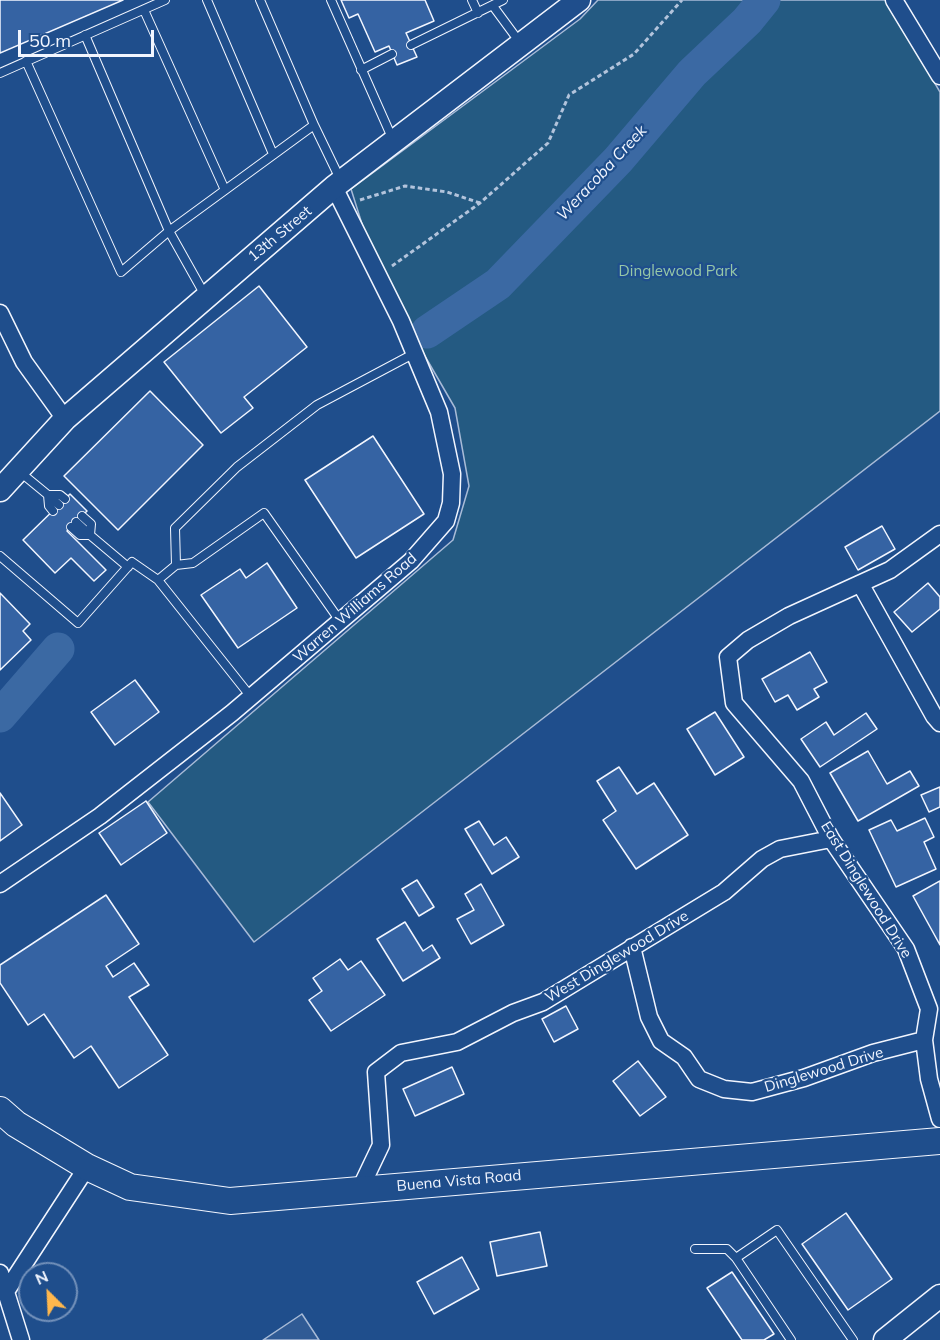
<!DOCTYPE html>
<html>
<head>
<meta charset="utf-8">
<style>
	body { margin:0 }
	#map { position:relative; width:940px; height:1340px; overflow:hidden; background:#1f4e8c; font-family:Mulish,sans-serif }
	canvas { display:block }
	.north { position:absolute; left:18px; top:1262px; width:60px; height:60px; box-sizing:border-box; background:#1f4e8c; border:2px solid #7391ba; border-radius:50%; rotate:336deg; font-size:16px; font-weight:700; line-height:24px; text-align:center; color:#f2f6ff }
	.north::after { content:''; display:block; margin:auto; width:21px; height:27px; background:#ffb74d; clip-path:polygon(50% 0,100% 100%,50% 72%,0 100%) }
	.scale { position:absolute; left:18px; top:30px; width:136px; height:27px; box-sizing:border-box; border:3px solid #f2f6ff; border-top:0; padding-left:8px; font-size:18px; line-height:21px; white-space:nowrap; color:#f2f6ff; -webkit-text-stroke:4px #1f4e8c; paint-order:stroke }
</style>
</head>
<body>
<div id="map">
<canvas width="940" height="1340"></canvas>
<div class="north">N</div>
<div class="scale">50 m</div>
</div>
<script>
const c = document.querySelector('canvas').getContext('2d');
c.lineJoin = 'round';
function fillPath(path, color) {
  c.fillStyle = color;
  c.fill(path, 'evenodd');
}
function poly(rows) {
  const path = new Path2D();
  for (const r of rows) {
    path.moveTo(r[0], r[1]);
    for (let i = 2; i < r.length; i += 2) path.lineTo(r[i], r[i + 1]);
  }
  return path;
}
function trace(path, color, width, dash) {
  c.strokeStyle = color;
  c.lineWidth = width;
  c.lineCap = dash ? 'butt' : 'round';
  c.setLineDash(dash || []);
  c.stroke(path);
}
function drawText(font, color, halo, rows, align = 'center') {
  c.font = font + ' Mulish,sans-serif';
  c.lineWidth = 4.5;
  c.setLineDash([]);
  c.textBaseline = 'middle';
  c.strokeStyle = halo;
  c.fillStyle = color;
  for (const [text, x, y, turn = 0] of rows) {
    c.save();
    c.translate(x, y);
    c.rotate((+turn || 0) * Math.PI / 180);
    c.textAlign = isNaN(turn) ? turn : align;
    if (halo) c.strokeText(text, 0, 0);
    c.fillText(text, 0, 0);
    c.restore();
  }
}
const green = poly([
	[598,0,886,0,940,92,940,411,254,942,148,802,453,540,469,486,455,408,378,275,351,189,580,19,598,0]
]);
const parking = poly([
	[302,1314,319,1340,263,1340,302,1314]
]);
const river = poly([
	[427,332,498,284,618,160,692,73,747,21,764,0],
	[0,716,58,649]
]);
const building = poly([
	[0,0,123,0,0,53,0,0],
	[341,0,425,0,434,21,406,33,417,57,397,65,389,46,375,52,358,14,349,18,341,0],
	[259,286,307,347,244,397,253,408,221,433,164,362,259,286],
	[150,391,203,445,118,530,64,476,150,391],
	[373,436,424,514,356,558,305,480,373,436],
	[70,494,87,511,67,531,106,570,94,581,71,558,55,573,23,540,70,494],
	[882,526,895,549,858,570,845,547,882,526],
	[267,563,297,608,238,648,201,595,240,569,246,578,267,563],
	[928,583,940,597,940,609,912,632,894,612,928,583],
	[0,593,30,624,23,631,31,640,0,670,0,593],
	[810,652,827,682,814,689,819,697,797,710,788,695,775,702,762,679,810,652],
	[135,680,159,712,115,745,91,712,135,680],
	[715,712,744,757,715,775,687,729,715,712],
	[866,713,877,729,820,767,801,739,826,722,834,735,866,713],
	[868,751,887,784,910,771,919,786,858,821,830,773,868,751],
	[619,767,637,794,654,783,688,835,636,869,603,820,616,811,597,781,619,767],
	[940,787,940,807,929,812,921,795,940,787],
	[0,793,22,825,0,841,0,793],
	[146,801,167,833,121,865,99,833,146,801],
	[925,818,934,837,924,842,936,869,896,887,869,830,891,820,897,831,925,818],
	[479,821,494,845,506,837,519,857,492,874,465,829,479,821],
	[417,880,434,907,419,916,402,889,417,880],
	[940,881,940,945,913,896,940,881],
	[481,884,504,925,471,944,457,919,474,910,465,894,481,884],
	[106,895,139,944,106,966,113,977,134,963,149,985,129,997,168,1055,119,1088,91,1046,74,1058,44,1014,28,1025,0,983,0,965,106,895],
	[405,922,423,951,432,945,440,958,403,981,377,939,405,922],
	[340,959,348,970,361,961,385,995,331,1031,309,1000,322,991,313,978,340,959],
	[566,1006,578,1029,554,1042,542,1019,566,1006],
	[638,1061,666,1097,640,1116,613,1081,638,1061],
	[452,1067,464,1094,415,1116,403,1089,452,1067],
	[846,1213,892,1279,848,1310,802,1244,846,1213],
	[540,1232,547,1266,497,1276,490,1242,540,1232],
	[462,1257,479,1289,434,1314,417,1282,462,1257],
	[732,1272,774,1334,764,1340,742,1340,707,1288,732,1272]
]);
const path = poly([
	[360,200,405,186,447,192,480,203],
	[392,266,480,203,548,143,569,95,634,54,682,0]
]);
const lane = poly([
	[207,0,273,154],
	[331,0,393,140],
	[472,0,478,13],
	[493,6,521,44],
	[144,10,225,190],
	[85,35,169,231,314,125,260,0],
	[411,45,503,0],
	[26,61,121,272,169,231,206,297],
	[361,70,392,54],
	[0,73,165,0],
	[314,125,341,181],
	[20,472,48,495,49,506,53,511],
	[48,495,60,495,65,499],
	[48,495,59,505],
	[82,516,91,524,90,535],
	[76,522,90,535],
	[71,527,80,535,90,535,128,567],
	[0,556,78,623,132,562,158,580,251,697],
	[176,565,193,563,264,513,340,621],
	[158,580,176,565,175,528,237,467,317,405,415,353],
	[695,1249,727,1249,736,1258,777,1230,853,1340],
	[736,1258,791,1340]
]);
const street = poly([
	[894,0,940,76],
	[0,313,24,362,65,419],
	[940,534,890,570,789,616,748,640,728,657,734,703,801,781,831,839,906,949,929,1009,924,1040,929,1079,940,1119],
	[861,585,934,716,940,723],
	[0,884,100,816,232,713,411,561,446,521,451,503,452,474,439,412,401,321,334,187],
	[632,947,649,1017,661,1041,684,1057,699,1079,724,1089,752,1092,804,1078,873,1053,924,1040],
	[360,1189,381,1145,376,1072,401,1053,457,1042,513,1013,543,1002,724,892,762,859,780,849,831,839],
	[0,1273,21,1340],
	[7,1290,87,1167]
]);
const secondary = poly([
	[0,490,65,419,334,187,579,0],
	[885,1340,940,1296]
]);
const primary = poly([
	[0,1110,16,1124,87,1167,130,1187,230,1201,940,1141]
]);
const streetNames = [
	["13th Street",280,234,-40],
	["Warren Williams Road",355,608,-41],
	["East Dinglewood Drive",866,890,58],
	["West Dinglewood Drive",617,957,-31],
	["Dinglewood Drive",824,1070,-17],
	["Buena Vista Road",459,1181,-5]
];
const parkNames = [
	["Dinglewood Park",678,271]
];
const waterNames = [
	["Weracoba Creek",602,173,-47]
];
fillPath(green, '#245a82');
trace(green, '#a8bbd7', 1.5);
fillPath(parking, '#305b95');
trace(parking, '#a8bbd7', 1.5);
trace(river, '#3b69a3', 33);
fillPath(building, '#3563a3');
trace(building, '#f2f6ff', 1.5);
trace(lane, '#f2f6ff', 10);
trace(street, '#f2f6ff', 19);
trace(secondary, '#f2f6ff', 25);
trace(primary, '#f2f6ff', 28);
trace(path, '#b3c4dc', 3, [4.5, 3]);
trace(lane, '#1f4e8c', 8);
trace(street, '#1f4e8c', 16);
trace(secondary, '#1f4e8c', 22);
trace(primary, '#1f4e8c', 26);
drawText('15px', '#f2f6ff', '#1f4e8c', streetNames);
drawText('15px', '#97c8a6', '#1f4e8c', parkNames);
drawText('italic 16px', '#f2f6ff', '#1f4e8c', waterNames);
</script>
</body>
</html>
